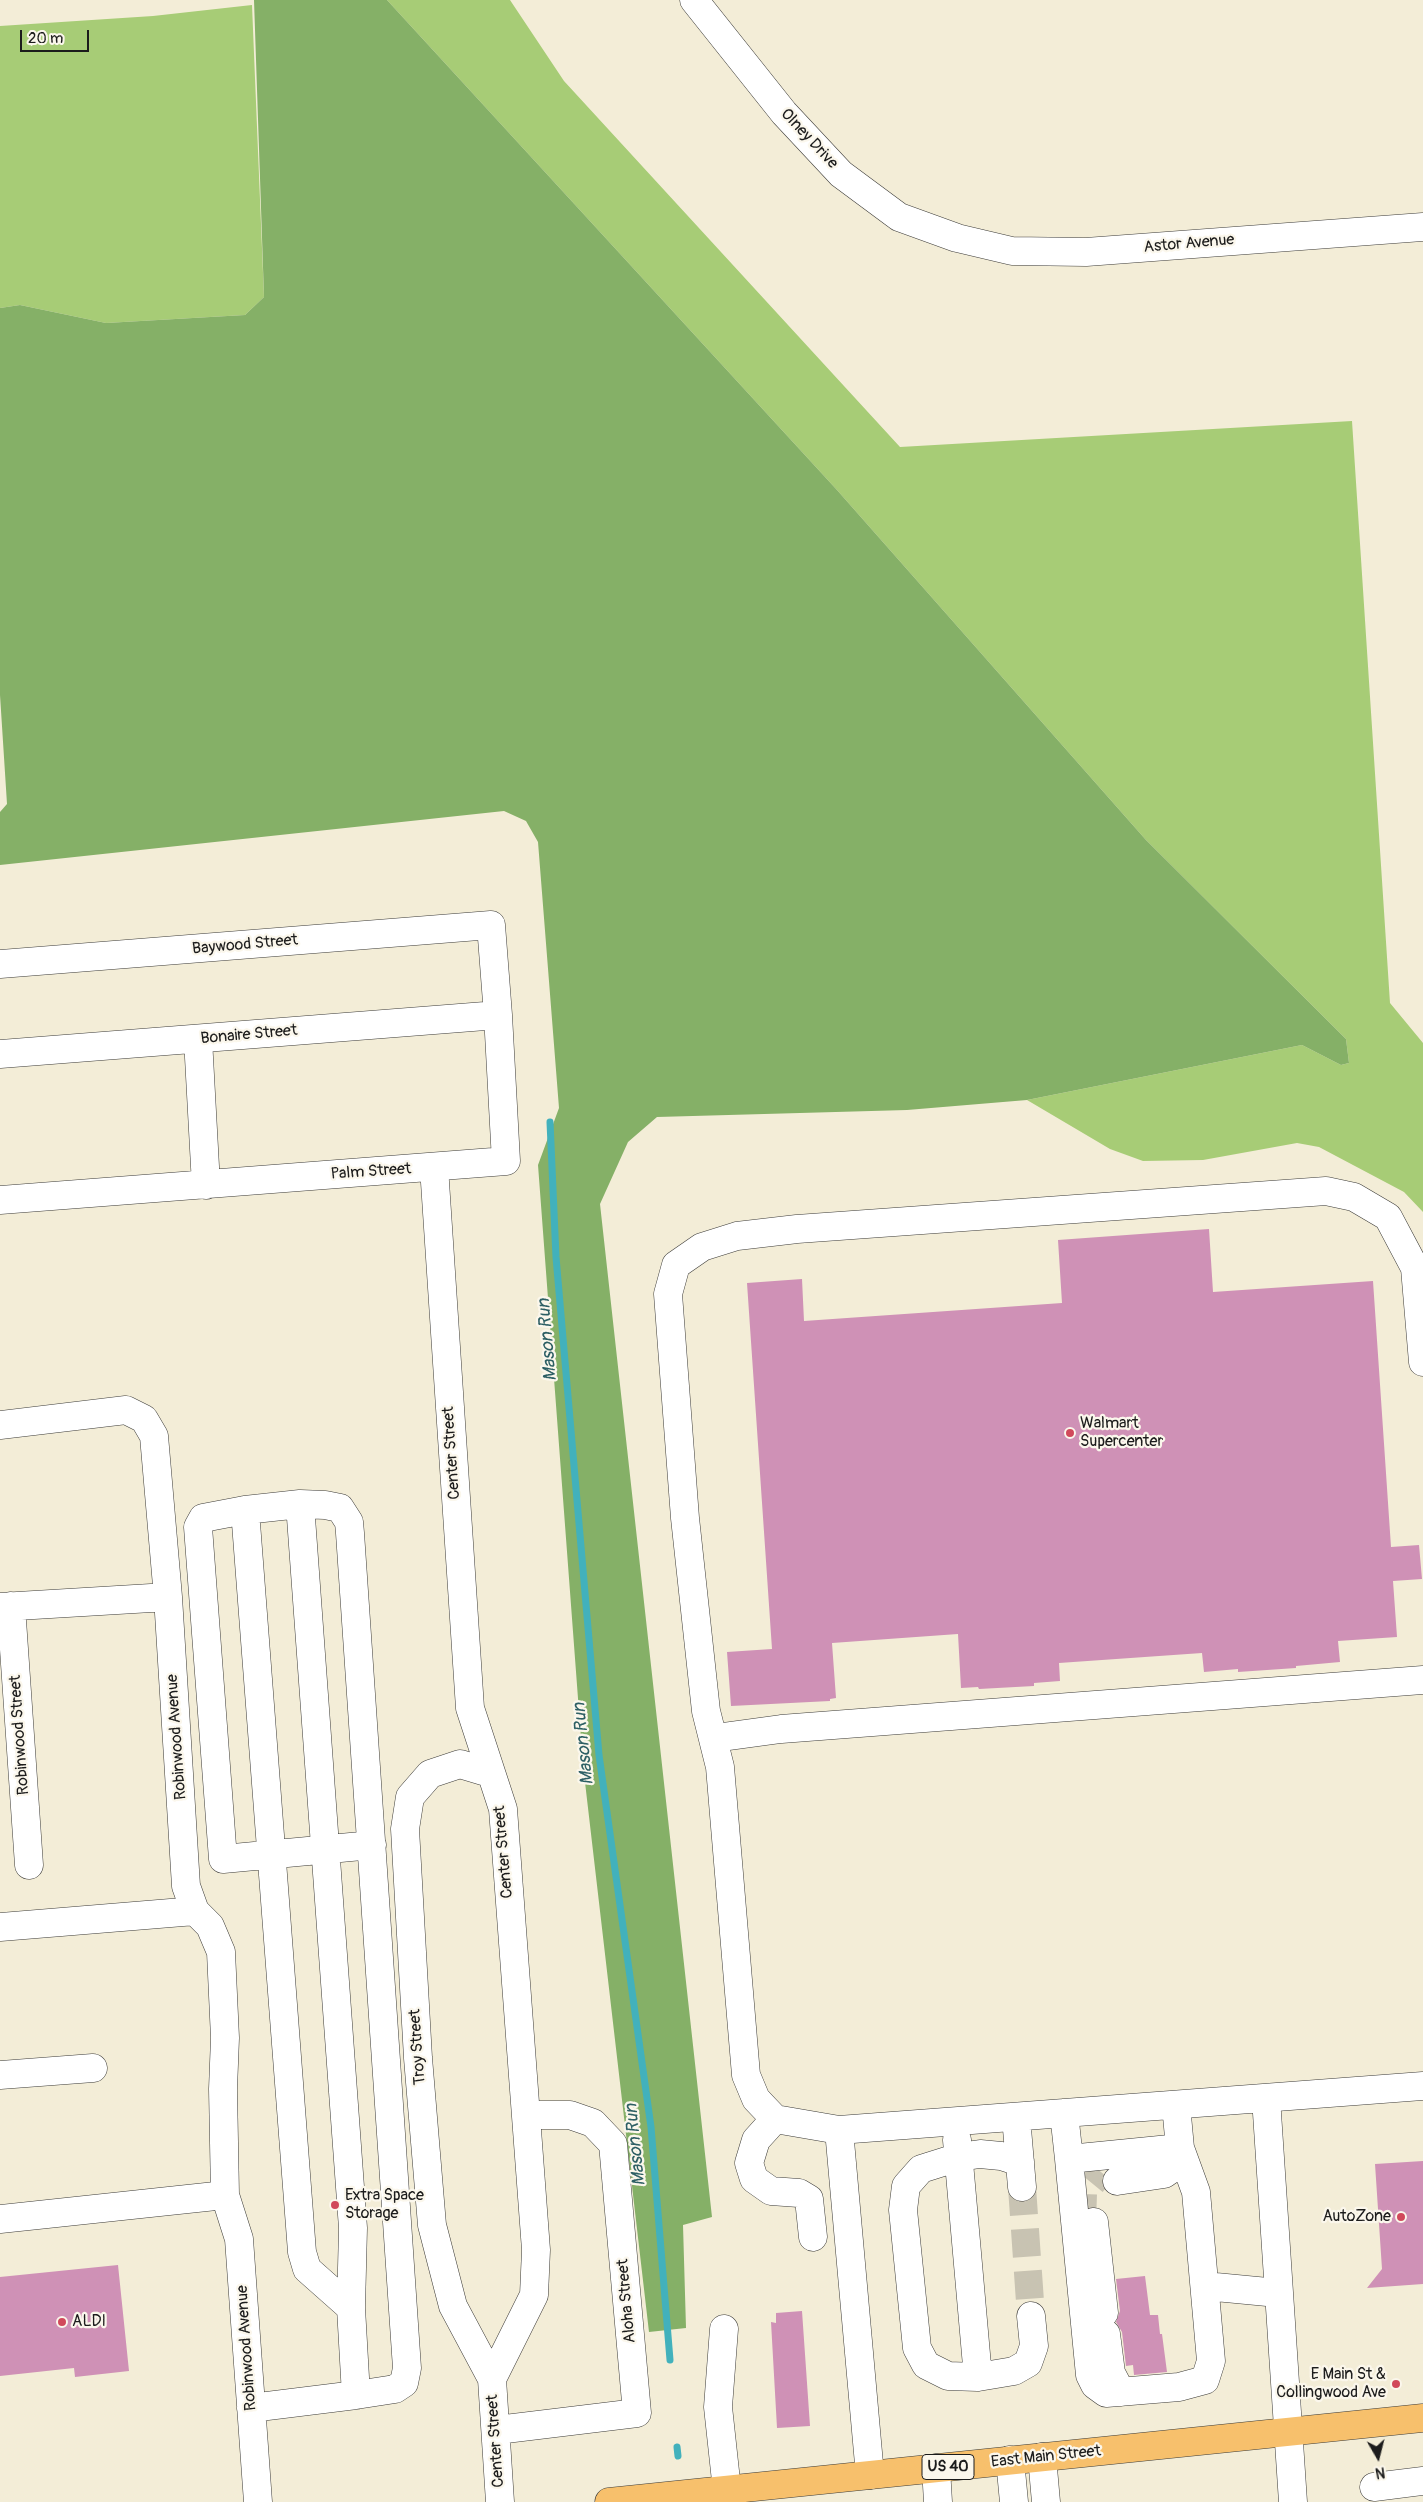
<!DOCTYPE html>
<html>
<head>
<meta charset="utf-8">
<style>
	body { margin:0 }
	#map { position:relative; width:1423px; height:2502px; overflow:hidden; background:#f3edd7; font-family:Pangolin,sans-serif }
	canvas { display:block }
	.north { position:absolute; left:1353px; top:2432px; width:50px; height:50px; -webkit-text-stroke:4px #fbf7ec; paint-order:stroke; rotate:172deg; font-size:14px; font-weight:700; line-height:20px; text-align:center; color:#1c1c1c }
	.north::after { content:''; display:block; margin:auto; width:18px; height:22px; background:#1c1c1c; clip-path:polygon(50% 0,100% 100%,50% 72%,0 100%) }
	.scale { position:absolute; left:20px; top:30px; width:69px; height:22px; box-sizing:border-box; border:2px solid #1c1c1c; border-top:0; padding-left:6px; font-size:15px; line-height:18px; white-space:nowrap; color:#1c1c1c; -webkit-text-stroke:4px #fbf7ec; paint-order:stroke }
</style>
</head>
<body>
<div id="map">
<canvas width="1423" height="2502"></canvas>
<div class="north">N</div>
<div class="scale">20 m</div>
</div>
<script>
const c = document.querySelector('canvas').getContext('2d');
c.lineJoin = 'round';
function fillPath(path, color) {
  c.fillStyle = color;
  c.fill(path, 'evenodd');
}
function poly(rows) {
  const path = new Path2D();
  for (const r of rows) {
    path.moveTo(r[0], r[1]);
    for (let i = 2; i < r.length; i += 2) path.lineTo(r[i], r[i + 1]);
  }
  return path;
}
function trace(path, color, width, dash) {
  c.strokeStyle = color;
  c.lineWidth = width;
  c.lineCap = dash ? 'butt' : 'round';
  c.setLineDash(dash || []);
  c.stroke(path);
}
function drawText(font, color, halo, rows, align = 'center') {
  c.font = font + ' Pangolin,sans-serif';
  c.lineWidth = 4.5;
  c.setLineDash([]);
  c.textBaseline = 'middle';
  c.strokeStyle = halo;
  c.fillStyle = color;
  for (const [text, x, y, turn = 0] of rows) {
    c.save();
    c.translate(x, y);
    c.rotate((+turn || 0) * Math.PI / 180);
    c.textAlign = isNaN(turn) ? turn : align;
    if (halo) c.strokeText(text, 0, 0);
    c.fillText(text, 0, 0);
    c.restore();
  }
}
const green = poly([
	[387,0,510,0,564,81,900,447,1352,421,1390,1003,1423,1043,1423,1212,1404,1192,1319,1147,1297,1143,1203,1160,1143,1161,1110,1149,1027,1100,1302,1045,1341,1065,1349,1063,1346,1039,1146,840,837,490],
	[252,5,264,297,245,315,106,323,20,305,0,308,0,26,153,16]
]);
const forest = poly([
	[254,0,387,0,837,490,1146,840,1346,1039,1349,1063,1341,1065,1302,1045,1027,1100,907,1110,657,1117,628,1142,600,1204,712,2217,683,2225,686,2328,649,2332,583,1765,538,1165,559,1108,538,842,526,821,504,811,0,865,0,812,7,804,0,695,0,308,20,305,106,323,245,315,264,297]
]);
const stream = poly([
	[550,1122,556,1257,599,1755,651,2127,670,2360],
	[677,2447,678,2456]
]);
const building = poly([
	[1209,1229,1213,1292,1373,1281,1391,1547,1419,1545,1422,1579,1393,1581,1397,1637,1338,1641,1340,1662,1296,1666,1296,1668,1238,1672,1238,1669,1204,1672,1202,1653,1059,1663,1060,1681,1034,1683,1034,1686,979,1689,978,1687,961,1688,958,1634,832,1643,836,1698,830,1699,830,1701,731,1706,727,1652,772,1649,747,1283,802,1279,804,1321,1062,1303,1058,1240],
	[1423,2161,1423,2284,1367,2288,1382,2269,1375,2164],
	[118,2265,129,2371,75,2377,74,2368,0,2376,0,2277],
	[1145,2276,1150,2315,1158,2315,1160,2334,1162,2334,1167,2372,1134,2375,1133,2365,1126,2366,1122,2332,1116,2322,1120,2311,1116,2279],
	[802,2311,810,2426,777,2428,771,2322,776,2323,776,2313]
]);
const minorTunnel = poly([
	[1022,2187,1031,2316],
	[1082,2222,1083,2194,1101,2172]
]);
const minor = poly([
	[694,0,784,113,841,174,899,217,957,238,1012,251,1086,252,1423,227],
	[0,964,491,925,498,1015,506,1161,0,1200],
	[198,1039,206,1185],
	[0,1054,498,1015],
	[434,1167,470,1708,503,1809,536,2250,534,2295,492,2379,500,2502],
	[0,1425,126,1410,144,1419,154,1436,168,1597,186,1886,195,1911,210,1926,221,1952,225,2038,223,2089,225,2195,239,2239,258,2502],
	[300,1504,353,2228,351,2308],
	[245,1510,203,1518,198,1527,223,1859,372,1845],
	[11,1606,29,1865],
	[0,1607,168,1597],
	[715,1738,781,1729,1423,1680],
	[490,1773,460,1764,430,1774,410,1797,405,1829,418,2058,432,2225,453,2306,492,2379],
	[0,1927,195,1911],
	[0,2075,93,2068],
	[1266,2098,1293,2502],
	[1176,2105,1180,2148,1196,2192,1211,2361,1205,2380,1179,2387,1106,2393,1095,2385,1090,2375,1069,2159,1180,2148],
	[1064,2113,1069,2159],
	[1016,2117,1022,2187],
	[775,2119,756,2140,749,2163,754,2179,771,2191,799,2193,809,2199,813,2237],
	[839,2130,1423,2086],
	[957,2140,978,2377],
	[1020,2162,1001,2156,980,2154,959,2157,921,2169,906,2186,903,2210,917,2348,926,2365,948,2376,978,2377,1014,2371,1028,2363,1034,2346,1031,2316],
	[1117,2181,1164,2174,1174,2167,1188,2170],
	[0,2219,225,2195],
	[1094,2222,1104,2313],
	[1205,2286,1278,2293],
	[724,2329,718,2407,727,2490],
	[1106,2334,1111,2373,1121,2392],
	[251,2408,356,2395,395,2389,404,2383,407,2368,350,1533,349,1522,340,1508,325,1505,300,1504,245,1510,302,2252,307,2269,351,2308,356,2395],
	[497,2430,637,2413,613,2144,593,2123,570,2115,526,2115],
	[1042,2457,1046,2502],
	[1010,2460,1014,2502],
	[936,2468,938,2502],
	[870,2475,839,2130,775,2119,756,2099,746,2075,720,1767,706,1711,685,1518,668,1294,676,1265,702,1247,737,1236,797,1229,1326,1191,1354,1197,1388,1217,1415,1268,1423,1362],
	[1374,2487,1423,2481]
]);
const major = poly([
	[609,2502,1423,2418]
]);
const markers = [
	[1070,1433,5,"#d1495b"],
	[335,2205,5,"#d1495b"],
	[1401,2217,5,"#d1495b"],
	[62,2322,5,"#d1495b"],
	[1396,2384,5,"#d1495b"]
];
const shields = [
	[948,2467,52]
];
const shieldNames = [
	["US 40",948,2467]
];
const streetNames = [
	["Olney Drive",809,139,47],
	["Astor Avenue",1189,244,-5],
	["Baywood Street",245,945,-5],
	["Bonaire Street",249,1035,-5],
	["Palm Street",371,1172,-4],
	["Center Street",452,1453,-94],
	["Robinwood Street",20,1735,-94],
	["Robinwood Avenue",177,1737,-94],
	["Center Street",504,1852,-95],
	["Troy Street",418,2047,-94],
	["Aloha Street",627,2301,-95],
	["Robinwood Avenue",247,2348,-94],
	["Center Street",496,2441,-94],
	["East Main Street",1046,2457,-6]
];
const poiNames = [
	["Walmart",1080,1424],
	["Supercenter",1080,1442],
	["Extra Space",345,2196],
	["Storage",345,2214],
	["AutoZone",1391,2217,"right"],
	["ALDI",72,2322],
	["E Main St &",1386,2375,"right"],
	["Collingwood Ave",1386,2393,"right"]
];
const waterNames = [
	["Mason Run",548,1340,-95],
	["Mason Run",584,1744,-96],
	["Mason Run",636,2145,-96]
];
fillPath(green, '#a7cc76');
fillPath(forest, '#85b067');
trace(stream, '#42b1bc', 7);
fillPath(building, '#cf91b6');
trace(minorTunnel, '#c8c3b2', 28, [28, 14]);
trace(minor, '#3c3b38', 29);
trace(major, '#3c3b38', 29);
trace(minor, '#fff', 28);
trace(major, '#f7c06c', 28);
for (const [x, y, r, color] of markers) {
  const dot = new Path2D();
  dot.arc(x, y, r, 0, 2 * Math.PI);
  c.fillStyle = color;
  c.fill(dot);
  trace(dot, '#fbf7ec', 2);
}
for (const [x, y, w] of shields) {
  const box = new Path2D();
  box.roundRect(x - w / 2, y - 12.5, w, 25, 4);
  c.fillStyle = '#fbf7ec';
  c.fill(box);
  trace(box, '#1c1c1c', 1);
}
drawText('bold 15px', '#1c1c1c', null, shieldNames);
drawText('16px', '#1c1c1c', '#fbf7ec', streetNames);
drawText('16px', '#1c1c1c', '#fbf7ec', poiNames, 'left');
drawText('italic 18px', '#2d5f64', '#fbf7ec', waterNames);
</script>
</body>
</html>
